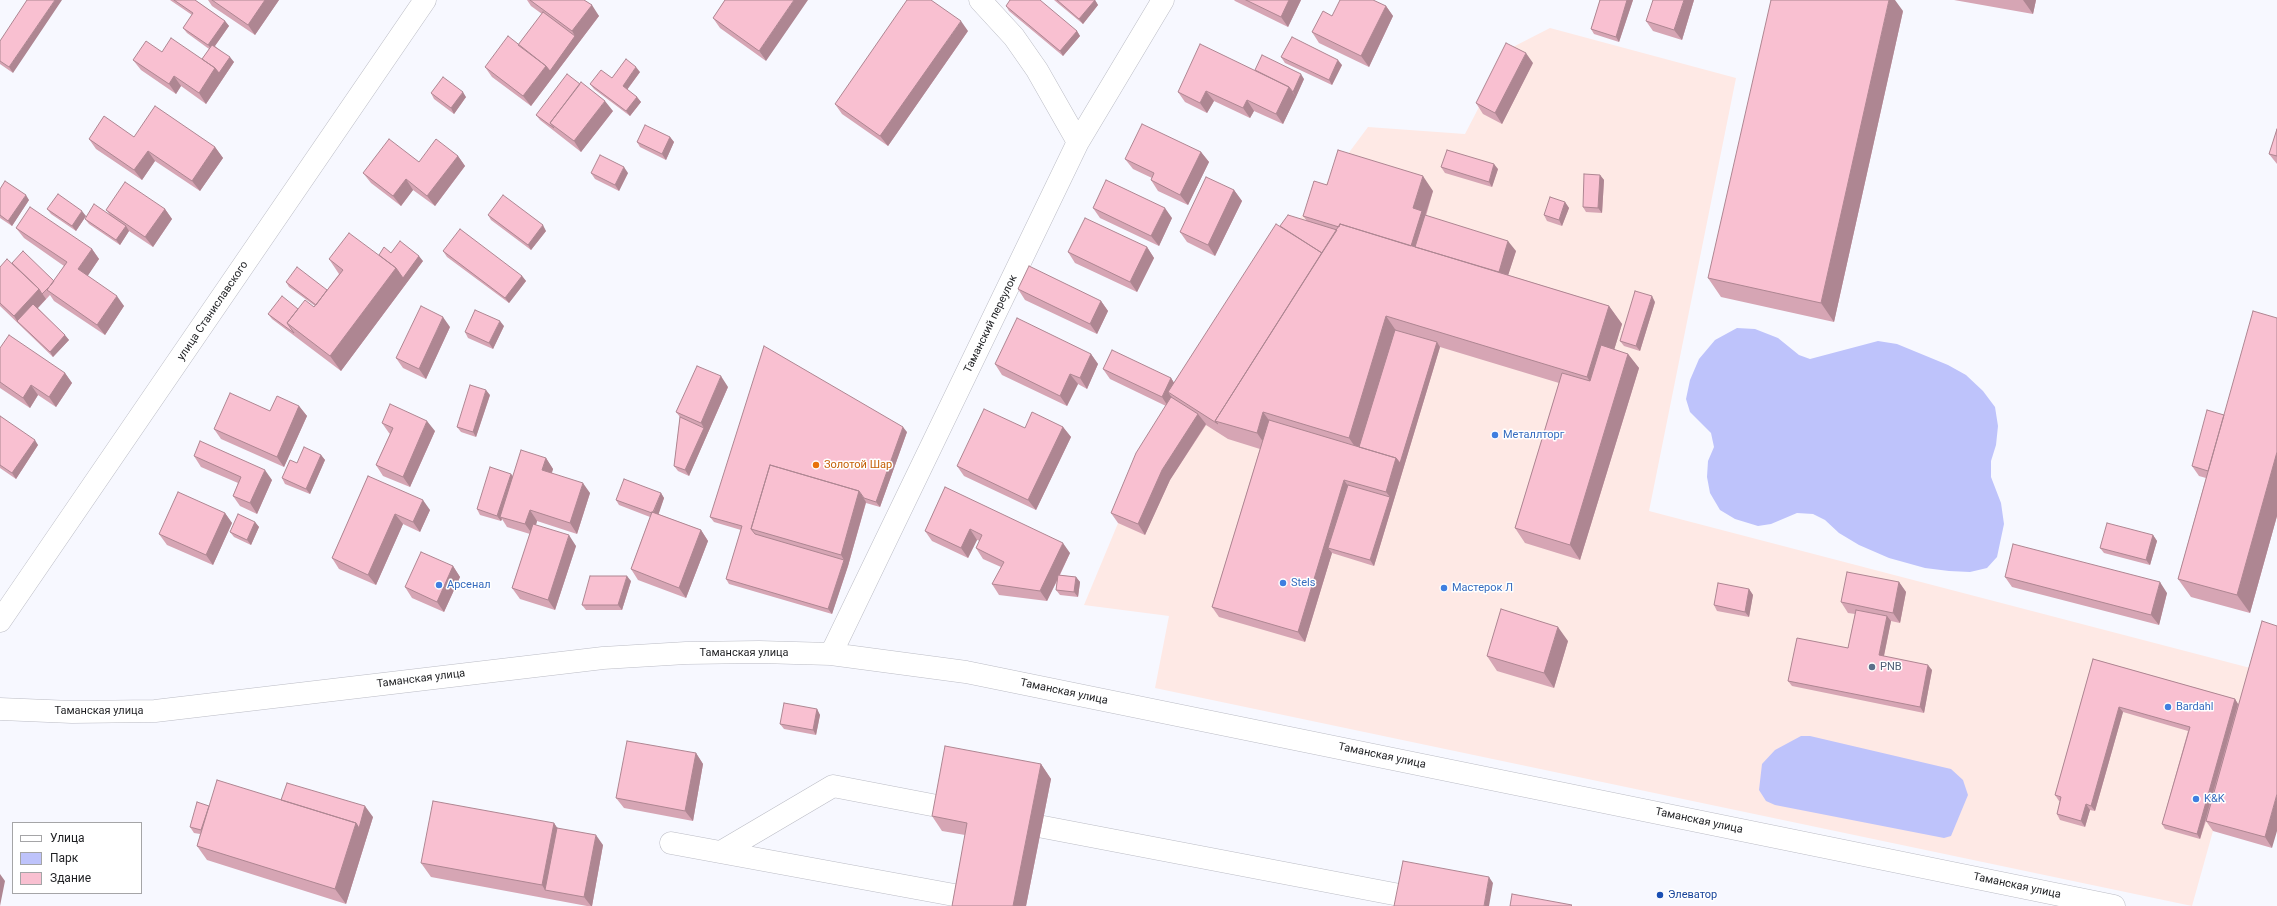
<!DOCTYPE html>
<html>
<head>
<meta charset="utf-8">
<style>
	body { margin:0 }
	#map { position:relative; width:2277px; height:906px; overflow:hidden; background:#f7f8ff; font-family:Roboto,sans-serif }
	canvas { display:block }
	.legend { position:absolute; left:12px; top:822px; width:130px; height:72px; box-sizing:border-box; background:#fff; border:1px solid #a5a5a7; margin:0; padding:5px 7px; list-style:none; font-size:12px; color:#1e1f22 }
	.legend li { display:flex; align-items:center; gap:8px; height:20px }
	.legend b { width:20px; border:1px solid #a5a5a7 }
</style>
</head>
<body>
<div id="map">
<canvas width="2277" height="906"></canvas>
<ul class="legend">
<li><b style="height:5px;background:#fff"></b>Улица</li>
<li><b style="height:11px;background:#bec3fb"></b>Парк</li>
<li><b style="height:11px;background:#f9c0d1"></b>Здание</li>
</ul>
</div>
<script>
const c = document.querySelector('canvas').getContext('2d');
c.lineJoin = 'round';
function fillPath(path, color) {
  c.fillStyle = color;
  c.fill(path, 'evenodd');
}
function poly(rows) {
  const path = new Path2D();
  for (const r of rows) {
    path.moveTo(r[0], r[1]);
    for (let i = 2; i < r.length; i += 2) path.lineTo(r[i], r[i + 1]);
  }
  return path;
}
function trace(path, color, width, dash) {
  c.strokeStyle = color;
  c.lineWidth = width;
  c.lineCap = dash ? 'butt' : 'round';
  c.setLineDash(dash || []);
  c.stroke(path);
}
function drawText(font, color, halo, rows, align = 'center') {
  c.font = font + ' Roboto,sans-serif';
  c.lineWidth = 3;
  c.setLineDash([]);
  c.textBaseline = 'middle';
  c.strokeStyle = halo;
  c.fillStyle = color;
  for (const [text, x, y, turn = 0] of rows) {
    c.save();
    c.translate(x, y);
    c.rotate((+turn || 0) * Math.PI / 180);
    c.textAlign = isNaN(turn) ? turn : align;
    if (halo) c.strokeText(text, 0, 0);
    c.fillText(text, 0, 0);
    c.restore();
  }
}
const commercial = poly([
	[1550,28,1736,78,1649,511,2258,670,2192,906,1155,688,1169,616,1084,605,1143,463,1295,225,1368,127,1465,134,1509,49]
]);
const green = poly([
	[1737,328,1755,329,1778,338,1799,355,1810,359,1878,341,1897,344,1948,365,1966,375,1983,391,1995,407,1998,426,1996,445,1991,461,1991,477,2001,503,2004,524,1997,557,1987,568,1970,572,1949,571,1925,568,1889,558,1859,545,1839,533,1825,520,1813,514,1797,513,1771,524,1758,526,1735,519,1720,510,1710,493,1707,477,1708,461,1714,447,1711,433,1690,412,1686,399,1690,380,1699,359,1715,340],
	[1801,736,1810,736,1951,769,1963,780,1968,795,1951,836,1944,838,1775,805,1766,801,1759,790,1762,764,1775,750]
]);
const minor = poly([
	[980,0,1014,37,1037,70,1078,142],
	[0,621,425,0],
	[831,654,1078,142,1163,0],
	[0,709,72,712,155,711,603,658,686,653,759,652,831,654,966,672,2114,906],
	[1012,821,1457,906],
	[671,843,1014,906],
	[721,852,833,786,963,811]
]);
const wall = poly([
	[170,0,195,0,225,21,229,26,215,46,234,62,206,104,181,86,176,94,141,70,133,60,162,52,202,59,209,49,187,33,183,28,192,15],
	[208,0,279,0,255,35,212,6],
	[527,0,584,0,599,16,531,106,492,77,485,67,518,45,542,14,531,6],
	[725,0,766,61,720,28,713,18],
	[1054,0,1095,0,1098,5,1083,24],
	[1234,0,1301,0,1288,27,1235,1],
	[1600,0,1633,0,1619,42,1594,34,1591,29],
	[1694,0,1682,40,1653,31,1646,21],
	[1954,0,2036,0,2033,14],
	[1006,6,1077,31,1080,36,1063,56,1009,11],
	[1386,6,1393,16,1369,67,1319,43,1312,32,1332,16],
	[1903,11,1834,322,1721,297,1708,278],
	[968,31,888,146,842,114,835,104],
	[0,41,13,73,0,64],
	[1281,57,1342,65,1332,85,1285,63],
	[1533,63,1502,124,1483,114,1476,103],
	[1255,70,1304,79,1283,124,1254,111,1250,118,1214,101,1207,113,1185,102,1178,92],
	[640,72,627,90,637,97,641,102,630,116,594,89,590,84,612,78],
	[431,93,466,97,454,114,434,99],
	[613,111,581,152,540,120,536,115],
	[2277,129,2277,164,2269,154],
	[134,137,215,147,223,158,200,191,155,161,142,180,96,149,89,139],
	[670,137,674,142,666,160,640,147,637,142],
	[1201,152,1209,162,1188,205,1158,191,1151,180,1152,178,1133,169,1125,159],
	[458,156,465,166,435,206,413,190,401,206,371,183,363,173,419,162],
	[1441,167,1498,169,1492,187,1445,173],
	[591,173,628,173,619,191,595,179],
	[1600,175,1604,180,1602,213,1586,212,1583,207],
	[1327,185,1433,191,1426,216,1516,251,1508,275,1609,306,1622,324,1614,350,1628,354,1639,368,1580,560,1525,543,1515,528,1559,383,1440,347,1374,566,1332,553,1305,642,1219,617,1212,607,1260,449,1228,439,1206,425,1170,480,1145,535,1118,523,1111,513,1166,406,1110,379,1103,369,1171,378,1174,383,1280,226,1307,221,1303,216],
	[0,189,29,200,12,226,0,218],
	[1234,190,1242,201,1215,256,1187,242,1180,232],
	[1565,202,1569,208,1562,226,1547,221,1544,215],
	[1093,208,1172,218,1159,246,1100,218],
	[47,209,86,216,76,231,51,214],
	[165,209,172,219,153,247,129,231,120,245,89,224,85,219,110,215,106,210],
	[488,215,546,231,531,250,491,220],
	[16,228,92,249,99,259,87,276,124,306,105,335,54,301,50,295,38,308,69,340,53,357,0,306,0,267,12,263,54,281,64,266,24,238],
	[1147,247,1154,258,1137,292,1075,263,1068,252],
	[443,251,522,276,526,281,509,303,447,257],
	[391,253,423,261,341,371,272,319,268,314,314,307,315,306,289,287,286,282,327,290,339,274,329,259,379,255],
	[1018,289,1101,301,1108,311,1097,334,1025,300],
	[1655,302,1640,351,1624,346,1620,341],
	[2277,318,2277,516,2250,613,2191,597,2178,579,2206,478,2199,476,2192,466,2224,415],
	[504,326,493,349,468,338,465,332],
	[450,327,426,379,403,368,396,358],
	[0,348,65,373,72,383,56,407,38,395,30,408,0,388],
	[1091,354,1098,364,1087,389,1078,384,1067,406,1002,375,995,364],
	[728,387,689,476,678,471,674,466,680,417,676,412],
	[490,395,476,437,461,432,457,427],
	[299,406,307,416,284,467,221,439,214,429,270,411],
	[0,416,38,445,16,479,0,468],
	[382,423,435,431,410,487,383,476,376,465,390,434,389,433],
	[1063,427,1071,437,1036,510,964,476,957,466,1025,428],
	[907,432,880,507,866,503,848,566,832,614,729,584,726,579,741,530,714,522,710,517],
	[321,455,325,460,310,494,285,484,282,478,297,463],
	[194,456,272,480,257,514,240,506,233,496,238,483,201,467],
	[546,458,553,469,552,473,590,493,577,534,537,521,536,525,576,546,555,610,520,599,512,588,530,534,507,527,502,519,501,521,480,515,477,509,511,474,513,476],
	[368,476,430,510,420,532,403,524,376,585,339,569,332,558],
	[945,487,1070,553,1060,575,1076,577,1080,582,1078,597,1060,595,1056,590,1057,581,1047,601,999,595,992,584,1001,567,983,559,976,548,980,541,977,540,968,558,932,541,925,531],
	[661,493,664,498,658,514,701,530,708,541,686,598,638,580,631,569,650,517,619,505,616,500],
	[225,513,232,523,213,565,167,545,159,534],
	[255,522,259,527,251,545,234,537,230,532],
	[2153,535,2157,541,2150,565,2104,553,2100,548],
	[453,566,460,577,444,612,412,598,405,587],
	[2005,577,2167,593,2159,625,2012,587],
	[631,581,622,610,586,610,582,605],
	[1899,582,1906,592,1900,623,1891,621,1884,656,1932,670,1924,713,1792,686,1788,681,1848,648,1855,614,1848,613,1841,602],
	[1749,589,1753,595,1749,617,1717,611,1714,605],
	[1568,641,1554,688,1497,671,1487,656],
	[2093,659,2235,699,2238,704,2272,848,2213,831,2206,821,2200,839,2165,829,2162,824,2188,731,2123,712,2095,811,2090,810,2085,827,2060,820,2057,814,2060,801,2059,801,2055,795],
	[817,709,820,715,816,735,784,729,780,724],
	[696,753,703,764,693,821,624,808,616,798],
	[1041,764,1051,779,1026,906,952,906,965,835,942,831,932,816],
	[281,800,373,817,346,904,207,860,197,846,200,834,194,833,190,827,209,806],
	[554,823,557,828,603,845,592,906,587,906,431,877,421,863]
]);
const shadedWall = poly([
	[55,0,62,0,13,73,9,67],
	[265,0,279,0,255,35,248,25],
	[794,0,808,0,766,61,759,51],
	[1095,0,1098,5,1083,24,1079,19],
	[1289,0,1301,0,1288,27,1281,17],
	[1627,0,1633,0,1619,42,1616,37],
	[1684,0,1694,0,1682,40,1674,30],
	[1889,0,1895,0,1903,11,1834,322,1821,303],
	[2023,0,2036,0,2033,14],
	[592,5,599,16,531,106,523,96,546,66,575,36,572,31],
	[1386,6,1393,16,1369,67,1361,56],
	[225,21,229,26,212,50,208,45],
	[961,21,968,31,888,146,880,136],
	[1077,31,1080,36,1063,56,1060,51],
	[1526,53,1533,63,1502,124,1495,113],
	[230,57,234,62,206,104,199,93,215,68],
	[1338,60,1342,65,1332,85,1329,80],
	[636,67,640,72,626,91,623,86],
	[1301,74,1304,79,1296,97,1293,92],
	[174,76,181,86,176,94,169,84],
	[1289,87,1296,97,1283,124,1276,114],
	[1206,91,1214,101,1207,113,1200,103],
	[463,92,466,97,454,114,451,108],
	[637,97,641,102,630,116,626,111],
	[1247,100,1254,111,1250,118,1243,108],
	[605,101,613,111,581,152,574,141],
	[670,137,674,142,666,160,662,154],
	[215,147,223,158,200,191,192,181],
	[148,151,155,161,142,180,134,170],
	[1201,152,1209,162,1188,205,1180,195],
	[458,156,465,166,435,206,427,196],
	[1494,164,1498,169,1492,187,1489,182],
	[624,167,628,173,619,191,615,185],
	[1600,175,1604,180,1602,213,1598,208],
	[1423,176,1433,191,1425,216,1423,255,1410,248,1413,208],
	[406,179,413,190,401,206,393,196],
	[1234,190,1242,201,1215,256,1208,245],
	[26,195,29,200,12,226,8,221],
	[1565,202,1569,208,1562,226,1559,220],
	[1165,208,1172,218,1159,246,1151,236],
	[165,209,172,219,153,247,145,237],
	[82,211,86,216,76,231,72,226],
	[543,225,546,231,531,250,528,245],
	[126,226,129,231,120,245,116,240],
	[1508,241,1516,251,1504,288,1497,278],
	[1147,247,1154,258,1137,292,1130,282],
	[92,249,99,259,85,280,78,269],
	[419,256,423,261,341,371,330,356,396,268],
	[522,276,526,281,509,303,505,298],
	[39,289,46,299,22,325,17,321,14,316],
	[117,296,124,306,105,335,97,325],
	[1652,296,1655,302,1640,351,1636,346],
	[1101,301,1108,311,1097,334,1090,324],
	[1609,306,1622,324,1600,396,1587,377],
	[1386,316,1399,335,1358,451,1349,438],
	[443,317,450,327,426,379,419,369],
	[500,321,504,326,493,349,489,343],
	[65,335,69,340,53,357,50,352],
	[1437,342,1440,347,1374,566,1370,560,1390,497,1386,492,1396,458],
	[1091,354,1098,364,1087,389,1080,378],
	[1628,354,1639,368,1580,560,1570,545],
	[65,373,72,383,56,407,49,397],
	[1070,374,1078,384,1067,406,1060,396],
	[721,376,728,387,689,476,685,470,704,428,701,423],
	[1171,378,1178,389,1168,392,1173,399,1169,408,1162,397],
	[31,385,38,395,30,408,23,398],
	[486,390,490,395,476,437,473,432],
	[299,406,307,416,284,467,277,457],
	[1263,412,1276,430,1270,452,1257,433],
	[1198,414,1206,424,1170,480,1145,535,1138,524,1162,470],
	[427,421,435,431,410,487,403,477],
	[903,427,907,432,880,507,876,502],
	[1063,427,1071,437,1036,510,1028,500],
	[35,440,38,445,16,479,12,473],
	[2277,452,2277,516,2250,613,2237,595],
	[321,455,325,460,310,494,306,489],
	[546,458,553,469,549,480,542,470],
	[265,470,272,480,257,514,250,503],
	[511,474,514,479,500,517,502,519,501,521,497,516],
	[1344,480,1351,490,1328,548,1332,553,1305,642,1298,632],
	[583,483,590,493,577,534,570,523],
	[859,491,866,502,848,566,832,614,828,609,844,560,841,555],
	[661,493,664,498,657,519,653,514],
	[423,500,430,510,420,532,413,522],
	[530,510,537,521,533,535,525,524],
	[225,513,232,523,213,565,206,555],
	[395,514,403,524,376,585,368,575],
	[255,522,259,527,251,545,247,540],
	[970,529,977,540,968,558,961,548],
	[701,530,708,541,686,598,679,588],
	[569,535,576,546,555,610,548,600],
	[2153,535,2157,541,2150,565,2146,560],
	[1063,543,1070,553,1047,601,1040,591],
	[453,566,460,577,444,612,437,602],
	[627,576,631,581,622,610,618,605],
	[1076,577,1080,582,1078,597,1074,592],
	[1899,582,1906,592,1900,623,1893,613],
	[2160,582,2167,593,2159,625,2151,615],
	[1749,589,1753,595,1749,617,1745,612],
	[1887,616,1891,621,1883,660,1879,655],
	[1558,627,1568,641,1554,688,1544,673],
	[1928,665,1932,670,1924,713,1920,707],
	[2235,699,2238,704,2200,839,2197,834],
	[2119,707,2123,712,2095,811,2091,806],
	[817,709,820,715,816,735,813,730],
	[696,753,703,764,693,821,685,811],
	[1041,764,1051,779,1026,906,1013,906],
	[2277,794,2277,831,2272,848,2265,837],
	[2086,804,2090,810,2085,827,2081,821],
	[365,806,373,817,346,904,335,889,356,823],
	[554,823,564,838,545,890,542,885],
	[596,835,603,845,592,906,591,906,584,897],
	[0,874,5,881,0,906],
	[1489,877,1493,883,1489,906,1484,906]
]);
const building = poly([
	[27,0,55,0,9,67,0,61,0,41,27,0],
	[174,0,195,0,225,21,208,45,183,28,193,13,174,0],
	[212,0,265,0,248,25,212,0],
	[530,0,584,0,592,5,572,31,530,0],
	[725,0,794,0,759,51,713,18,725,0],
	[907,0,931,0,961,21,880,136,835,104,907,0],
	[1010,0,1040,0,1077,31,1060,51,1006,6,1010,0],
	[1057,0,1095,0,1079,19,1057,0],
	[1246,0,1289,0,1281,17,1246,0],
	[1340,0,1373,0,1386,6,1361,56,1312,32,1323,11,1332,16,1340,0],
	[1600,0,1627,0,1616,37,1591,29,1600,0],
	[1653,0,1684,0,1674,30,1646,21,1653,0],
	[1771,0,1889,0,1821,303,1708,278,1771,0],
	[543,12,575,36,550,71,546,66,518,45,543,12],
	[508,36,546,66,523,96,485,67,508,36],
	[1292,37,1338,60,1329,80,1281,57,1292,37],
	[171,38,215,68,199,93,174,76,169,84,133,60,146,41,162,52,171,38],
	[1506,43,1526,53,1495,113,1476,103,1506,43],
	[1200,44,1289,87,1276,114,1247,100,1243,108,1206,91,1200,103,1178,92,1200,44],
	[212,45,230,57,219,73,215,68,202,59,212,45],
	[1262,55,1301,74,1293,92,1289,87,1255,70,1262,55],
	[626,59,636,67,623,86,637,97,626,111,590,84,601,70,612,78,626,59],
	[567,74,580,84,550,123,554,128,536,115,567,74],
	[443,77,463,92,451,108,431,93,443,77],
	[581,82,605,101,574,141,550,123,581,82],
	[155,106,215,147,192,181,148,151,134,170,89,139,104,116,134,137,155,106],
	[1142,124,1201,152,1180,195,1151,180,1154,173,1125,159,1142,124],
	[645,125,670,137,662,154,637,142,645,125],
	[2277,129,2277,156,2269,154,2277,129],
	[389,139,419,162,436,139,458,156,427,196,406,179,393,196,363,173,389,139],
	[1338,150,1423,176,1413,208,1422,211,1411,246,1340,224,1339,227,1303,216,1314,181,1327,185,1338,150],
	[1447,150,1494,164,1489,182,1441,167,1447,150],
	[600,155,624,167,615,185,591,173,600,155],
	[1584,174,1600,175,1598,208,1583,207,1584,174],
	[1206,177,1234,190,1208,245,1180,232,1206,177],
	[1106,180,1165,208,1151,236,1093,208,1106,180],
	[5,181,26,195,8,221,0,215,0,189,5,181],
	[125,182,165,209,145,237,106,210,125,182],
	[58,194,82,211,72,226,47,209,58,194],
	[503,195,543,225,528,245,488,215,503,195],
	[1550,197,1565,202,1559,220,1544,215,1550,197],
	[94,204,126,226,116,240,85,219,94,204],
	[30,207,92,249,78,269,117,296,97,325,47,290,67,262,16,228,30,207],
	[1288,215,1337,230,1322,253,1280,226,1288,215],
	[1425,215,1508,241,1499,272,1415,247,1425,215],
	[1085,218,1147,247,1130,282,1068,252,1085,218],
	[1276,224,1322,253,1215,421,1218,424,1168,392,1276,224],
	[1340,224,1609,306,1587,377,1386,316,1349,438,1263,412,1257,433,1215,421,1340,224],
	[460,229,522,276,505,298,443,251,460,229],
	[349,233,396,268,330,356,287,323,305,300,314,307,343,270,329,259,349,233],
	[400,241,419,256,403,278,396,268,379,255,384,247,391,253,400,241],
	[23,251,54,281,51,285,42,294,39,289,12,263,23,251],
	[7,259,39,289,14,316,0,303,0,267,7,259],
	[1029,266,1101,301,1090,324,1018,289,1029,266],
	[297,267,327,290,316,305,286,282,297,267],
	[1635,291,1652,296,1636,346,1620,341,1635,291],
	[282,296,298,309,287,323,294,333,268,314,282,296],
	[33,304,65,335,50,352,17,321,33,304],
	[421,306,443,317,419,369,396,358,421,306],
	[475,310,500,321,489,343,465,332,475,310],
	[2253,311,2277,318,2277,452,2237,595,2178,579,2253,311],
	[1017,318,1091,354,1080,378,1070,374,1060,396,995,364,1017,318],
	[1395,330,1437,342,1400,463,1396,458,1359,447,1395,330],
	[9,335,65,373,49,397,31,385,23,398,0,382,0,348,9,335],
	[1601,345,1628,354,1570,545,1515,528,1562,373,1590,381,1601,345],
	[764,346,903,427,876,502,864,498,859,491,770,465,751,529,755,534,844,560,828,609,726,579,742,526,710,517,764,346],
	[1112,350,1171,378,1162,397,1103,369,1112,350],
	[697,366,721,376,701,423,676,412,697,366],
	[470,385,486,390,473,432,457,427,470,385],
	[230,393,270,411,277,396,299,406,277,457,214,429,230,393],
	[1171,397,1198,414,1162,470,1138,524,1111,513,1136,453,1171,397],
	[390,404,427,421,403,477,376,465,393,428,382,423,390,404],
	[984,409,1025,428,1032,412,1063,427,1028,500,957,466,984,409],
	[2207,410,2224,415,2208,471,2192,466,2207,410],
	[0,416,35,440,12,473,0,465,0,416],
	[680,417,704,428,685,470,674,466,680,417],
	[1269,420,1396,458,1386,492,1344,480,1298,632,1212,607,1269,420],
	[200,441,265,470,250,503,233,496,241,477,194,456,200,441],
	[304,447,321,455,306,489,282,478,290,460,297,463,304,447],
	[521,450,546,458,542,470,583,483,570,523,530,510,525,524,500,517,521,450],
	[770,465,859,491,841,555,751,529,770,465],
	[490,467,511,474,497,516,477,509,490,467],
	[368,476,423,500,413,522,395,514,368,575,332,558,368,476],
	[624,479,661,493,653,512,652,512,652,513,616,500,624,479],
	[1348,485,1390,497,1370,560,1328,548,1348,485],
	[945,487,1063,543,1040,591,992,584,1004,562,976,548,982,535,970,529,961,548,925,531,945,487],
	[178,492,225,513,206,555,159,534,178,492],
	[652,512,701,530,679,588,631,569,652,512],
	[238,514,255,522,247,540,230,532,238,514],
	[2107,523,2153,535,2146,560,2100,548,2107,523],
	[533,524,569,535,548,600,512,588,533,524],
	[2013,544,2160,582,2151,615,2005,577,2013,544],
	[421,552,453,566,437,602,405,587,421,552],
	[1847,572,1899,582,1893,613,1841,602,1847,572],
	[1058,575,1076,577,1074,592,1056,590,1058,575],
	[590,576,627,576,618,605,582,605,590,576],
	[1718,583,1749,589,1745,612,1714,605,1718,583],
	[1501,609,1558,627,1544,673,1487,656,1501,609],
	[1856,610,1887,616,1879,655,1928,665,1920,707,1788,681,1797,638,1848,648,1856,610],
	[2262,621,2277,626,2277,794,2265,837,2206,821,2262,621],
	[2093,659,2235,699,2197,834,2162,824,2190,727,2119,707,2091,806,2086,804,2081,821,2057,814,2061,797,2055,795,2093,659],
	[784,703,817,709,813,730,780,724,784,703],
	[627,741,696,753,685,811,616,798,627,741],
	[945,746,1041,764,1013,906,952,906,967,823,932,816,945,746],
	[217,780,356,823,335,889,197,846,217,780],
	[287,783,365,806,359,828,356,823,281,800,287,783],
	[433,801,554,823,542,885,421,863,433,801],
	[197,802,209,806,201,830,190,827,197,802],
	[557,828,596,835,584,897,545,890,557,828],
	[1403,861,1489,877,1484,906,1394,906,1403,861],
	[1512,894,1572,905,1571,906,1510,906,1512,894]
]);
const markers = [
	[1495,435,4,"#3f7fe0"],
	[816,465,4,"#e8710a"],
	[1283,583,4,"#3f7fe0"],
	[439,585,4,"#3f7fe0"],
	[1444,588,4,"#3f7fe0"],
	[1872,667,4,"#5c6f8a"],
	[2168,707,4,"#3f7fe0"],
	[2196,799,4,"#3f7fe0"],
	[1660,895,4,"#1a4fb4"]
];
const streetNames = [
	["улица Станиславского",213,311,-56],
	["Таманский переулок",991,324,-64],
	["Таманская улица",744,653],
	["Таманская улица",421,679,-7],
	["Таманская улица",1064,692,12],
	["Таманская улица",99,711],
	["Таманская улица",1382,756,12],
	["Таманская улица",1699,821,12],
	["Таманская улица",2017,886,12]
];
const shopNames = [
	["Металлторг",1503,435],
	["Stels",1291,583],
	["Арсенал",447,585],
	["Мастерок Л",1452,588],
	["Bardahl",2176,707],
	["K&K",2204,799]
];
const foodNames = [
	["Золотой Шар",824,465]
];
const serviceNames = [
	["PNB",1880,667]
];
const transitNames = [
	["Элеватор",1668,895]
];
fillPath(commercial, '#fee9e5');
fillPath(green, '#bec3fb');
trace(minor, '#bbbcc5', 23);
trace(minor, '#fff', 22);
fillPath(wall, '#d6a5b4');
fillPath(shadedWall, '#ae8692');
fillPath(building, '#f9c0d1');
trace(building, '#ae8692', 1);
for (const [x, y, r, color] of markers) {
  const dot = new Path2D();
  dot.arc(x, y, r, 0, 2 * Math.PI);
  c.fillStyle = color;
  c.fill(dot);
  trace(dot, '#fff', 1.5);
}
drawText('11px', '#1e1f22', '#fff', streetNames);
drawText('11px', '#366cbe', '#fff', shopNames, 'left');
drawText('11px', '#c56008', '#fff', foodNames, 'left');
drawText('11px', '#4e5e75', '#fff', serviceNames, 'left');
drawText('11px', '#164399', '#fff', transitNames, 'left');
</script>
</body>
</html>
